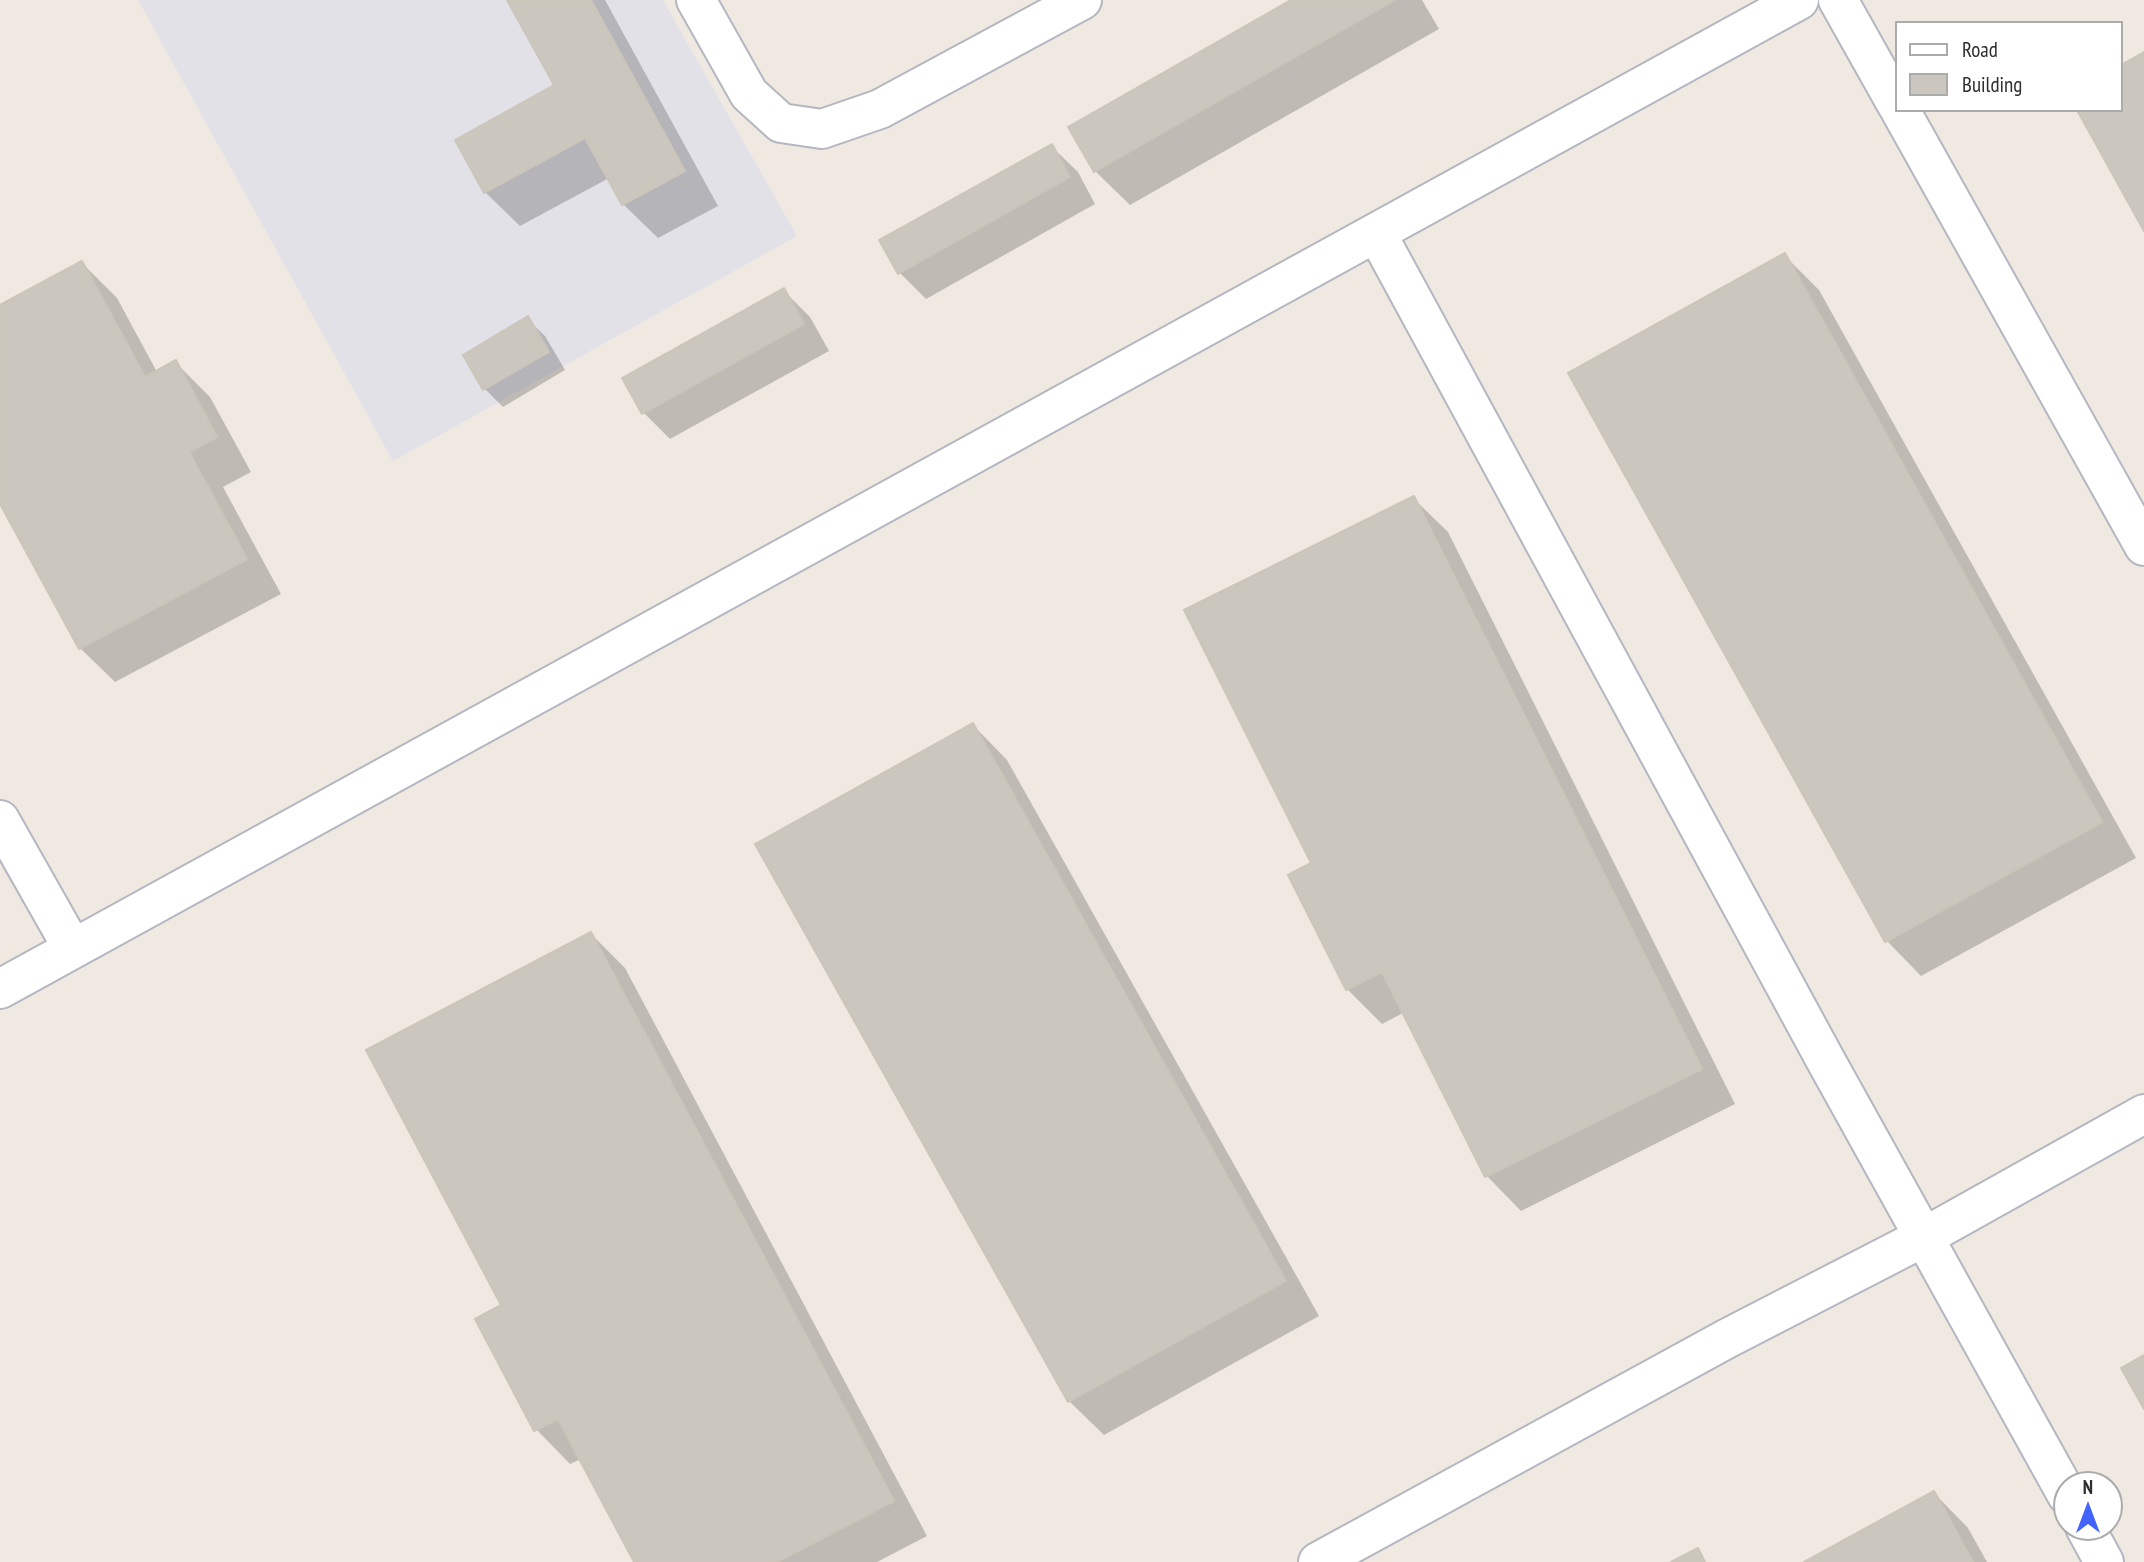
<!DOCTYPE html>
<html>
<head>
<meta charset="utf-8">
<style>
	body { margin:0 }
	#map { position:relative; width:2144px; height:1562px; overflow:hidden; background:#efe9e1; font-family:"PT Sans Narrow",sans-serif }
	canvas { display:block }
	.legend { position:absolute; left:1895px; top:21px; width:228px; height:91px; box-sizing:border-box; background:#fff; border:2px solid #ababab; margin:0; padding:9px 12px; list-style:none; font-size:21px; color:#2e2e2e }
	.legend li { display:flex; align-items:center; gap:14px; height:35px }
	.legend b { width:35px; border:2px solid #ababab }
	.north { position:absolute; left:2053px; top:1471px; width:70px; height:70px; box-sizing:border-box; background:#fff; border:2px solid #ababab; border-radius:50%; rotate:0deg; font-size:19px; font-weight:700; line-height:28px; text-align:center; color:#2e2e2e }
	.north::after { content:''; display:block; margin:auto; width:24px; height:32px; background:#4264fb; clip-path:polygon(50% 0,100% 100%,50% 72%,0 100%) }
</style>
</head>
<body>
<div id="map">
<canvas width="2144" height="1562"></canvas>
<ul class="legend">
<li><b style="height:9px;background:#fff"></b>Road</li>
<li><b style="height:19px;background:#cbc7bf"></b>Building</li>
</ul>
<div class="north">N</div>
</div>
<script>
const c = document.querySelector('canvas').getContext('2d');
c.lineJoin = 'round';
function fillPath(path, color) {
  c.fillStyle = color;
  c.fill(path, 'evenodd');
}
function poly(rows) {
  const path = new Path2D();
  for (const r of rows) {
    path.moveTo(r[0], r[1]);
    for (let i = 2; i < r.length; i += 2) path.lineTo(r[i], r[i + 1]);
  }
  return path;
}
function trace(path, color, width, dash) {
  c.strokeStyle = color;
  c.lineWidth = width;
  c.lineCap = dash ? 'butt' : 'round';
  c.setLineDash(dash || []);
  c.stroke(path);
}
const industrial = poly([
	[138,0,663,0,797,236,393,461]
]);
const shadow = poly([
	[509,0,605,0,718,206,658,238,623,204,609,178,520,226,485,192,557,86],
	[1295,0,1422,0,1439,29,1130,205,1095,171],
	[1051,146,1078,172,1095,204,926,299,900,273],
	[1785,256,1819,290,2136,858,1921,976,1887,941,1570,374],
	[82,263,117,298,157,372,175,362,210,397,251,472,223,487,281,594,115,682,80,648,0,500,0,307],
	[783,290,810,317,829,351,670,439,644,413],
	[527,319,545,336,565,370,503,407,485,389,465,355],
	[1413,498,1448,532,1735,1104,1521,1211,1487,1176,1405,1012,1382,1024,1347,989,1313,864],
	[973,725,1007,760,1319,1316,1104,1435,1069,1401],
	[591,934,625,968,927,1536,877,1562,636,1562,581,1459,570,1464,536,1429,504,1305],
	[1934,1493,1968,1528,1987,1562,1807,1562]
]);
const building = poly([
	[507,0,591,0,685,171,622,205,585,138,484,193,455,140,554,85,507,0],
	[1291,0,1395,0,1094,172,1068,127,1291,0],
	[2144,52,2144,231,2077,110,2121,110,2121,65,2144,52],
	[1052,144,1070,177,898,274,879,240,1052,144],
	[1785,253,2102,822,1885,942,1568,373,1785,253],
	[82,261,145,377,176,360,217,437,189,452,247,559,79,649,0,504,0,305,82,261],
	[784,288,804,324,642,414,622,378,784,288],
	[528,316,549,352,483,390,463,355,528,316],
	[1414,496,1702,1069,1485,1177,1382,972,1346,990,1288,875,1311,863,1184,610,1414,496],
	[973,723,1286,1281,1068,1402,755,844,973,723],
	[591,932,894,1501,777,1562,634,1562,558,1419,534,1431,475,1319,501,1305,366,1050,591,932],
	[2144,1355,2144,1409,2121,1368,2144,1355],
	[1934,1491,1973,1562,1804,1562,1934,1491],
	[1698,1548,1705,1562,1671,1562,1698,1548]
]);
const minor = poly([
	[696,0,749,94,781,123,822,129,880,109,1082,0],
	[1838,0,1897,105],
	[1900,110,2144,546],
	[1377,234,1826,1061,2067,1495],
	[0,820,73,949],
	[0,989,1799,0],
	[2085,1527,2104,1562],
	[1318,1562,1728,1338,1924,1237,2144,1114]
]);
fillPath(industrial, '#e3e1e8');
fillPath(shadow, '#0003');
fillPath(building, '#cbc7bf');
trace(building, '#cbc5ba', 2);
trace(minor, '#b4b7c1', 42);
trace(minor, '#fff', 38);
</script>
</body>
</html>
